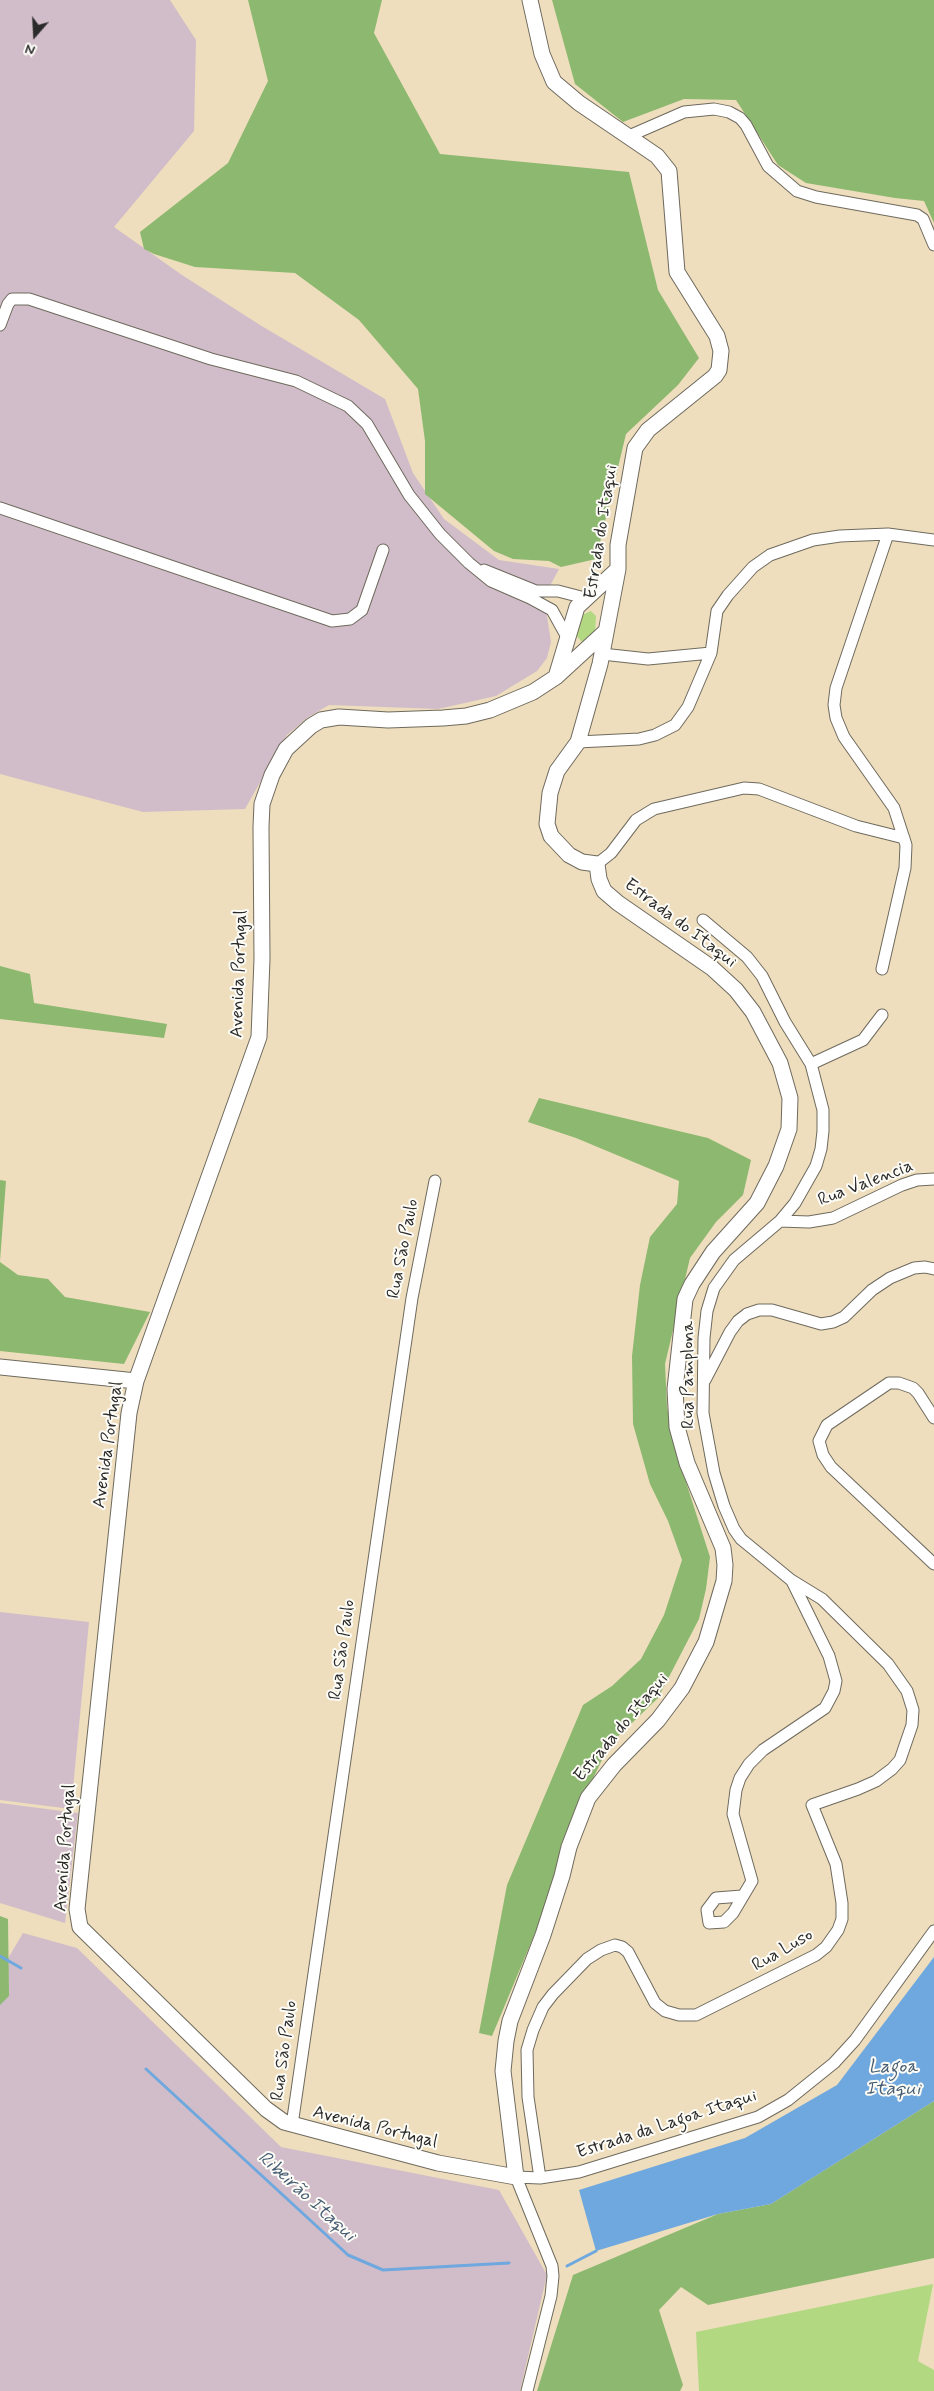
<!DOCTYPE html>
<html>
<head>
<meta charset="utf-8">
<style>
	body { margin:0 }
	#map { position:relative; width:934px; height:2391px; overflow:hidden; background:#eedebd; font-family:Mynerve,sans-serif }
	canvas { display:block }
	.north { position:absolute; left:10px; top:10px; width:50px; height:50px; -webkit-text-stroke:4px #fdfcf7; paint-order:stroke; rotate:199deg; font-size:14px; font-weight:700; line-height:20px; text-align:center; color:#2b2b2b }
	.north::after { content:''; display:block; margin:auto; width:18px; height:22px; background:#2b2b2b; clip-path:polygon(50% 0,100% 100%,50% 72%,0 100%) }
</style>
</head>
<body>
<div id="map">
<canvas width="934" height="2391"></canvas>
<div class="north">N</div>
</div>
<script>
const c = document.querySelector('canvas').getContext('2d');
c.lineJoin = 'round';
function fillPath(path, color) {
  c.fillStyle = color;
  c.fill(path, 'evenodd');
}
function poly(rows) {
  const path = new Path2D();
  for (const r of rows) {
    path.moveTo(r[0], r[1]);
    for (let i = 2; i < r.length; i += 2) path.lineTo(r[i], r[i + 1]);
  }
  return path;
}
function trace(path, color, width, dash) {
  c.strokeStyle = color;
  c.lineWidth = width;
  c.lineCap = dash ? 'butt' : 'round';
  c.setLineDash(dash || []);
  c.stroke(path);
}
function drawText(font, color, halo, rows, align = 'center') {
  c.font = font + ' Mynerve,sans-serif';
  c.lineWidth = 4;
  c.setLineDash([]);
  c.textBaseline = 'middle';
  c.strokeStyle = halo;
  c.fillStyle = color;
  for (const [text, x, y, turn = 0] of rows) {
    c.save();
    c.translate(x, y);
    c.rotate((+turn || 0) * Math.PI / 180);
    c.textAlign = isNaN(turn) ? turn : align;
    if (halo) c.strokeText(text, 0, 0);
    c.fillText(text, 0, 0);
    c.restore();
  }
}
const industrial = poly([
	[0,0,170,0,196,40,194,131,114,227,182,275,260,325,385,399,413,473,444,519,499,560,559,569,544,597,551,642,547,658,537,671,496,696,438,709,329,705,307,718,287,735,245,809,143,812,0,774],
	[0,1612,89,1622,71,1809,0,1800],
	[0,1803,78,1813,65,1923,0,1903],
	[23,1933,77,1948,281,2147,499,2190,547,2275,520,2391,0,2391,0,1972]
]);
const green = poly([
	[591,611,596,616,595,633,582,642,574,633,580,616],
	[933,2284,918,2361,934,2370,934,2391,699,2391,696,2332]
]);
const forest = poly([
	[248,0,382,0,374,33,440,154,629,172,658,290,699,358,678,385,626,434,596,559,561,567,549,561,513,559,494,551,425,494,425,441,418,389,359,320,295,273,195,267,154,254,144,249,140,232,228,163,268,81],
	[552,0,934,0,934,223,924,201,895,198,806,183,778,165,736,100,684,99,623,122,575,84],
	[0,966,30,974,34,1003,167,1024,164,1038,0,1019],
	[539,1098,708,1138,751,1160,743,1195,716,1222,690,1258,665,1364,667,1407,677,1454,710,1557,706,1589,699,1619,658,1698,609,1745,571,1825,543,1914,492,2036,479,2033,507,1885,583,1705,612,1686,641,1659,664,1615,682,1560,668,1521,650,1484,633,1424,632,1356,640,1285,650,1237,677,1204,679,1181,576,1138,528,1122],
	[0,1180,6,1181,0,1261],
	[0,1262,18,1275,48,1279,65,1297,150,1312,124,1364,0,1351],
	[0,1916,8,1919,9,1996,0,2005],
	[934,2101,934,2258,708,2305,681,2287,659,2310,683,2385,680,2391,537,2391,573,2275,718,2214,771,2204]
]);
const water = poly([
	[934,1957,934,2101,771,2204,718,2214,596,2251,579,2190,745,2138,837,2085]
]);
const stream = poly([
	[0,1956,21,1968],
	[146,2069,348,2255,383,2270,509,2263],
	[567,2266,596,2251]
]);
const minor = poly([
	[629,136,684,112,714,109,729,112,740,118,746,125,768,166,797,191,816,197,917,215,923,219,934,245],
	[0,325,8,304,12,299,29,299,211,359,296,381,348,406,367,424,409,495,440,534,469,563,491,581,530,598,552,610,567,637],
	[0,508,332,621,350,619,362,610,383,550],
	[484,570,536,591,558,591,585,598],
	[602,654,648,659,711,653],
	[578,742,639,739,655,735,675,725,688,707,711,653,717,611,728,595,753,567,770,555,813,540,840,536,888,534,934,540],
	[597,864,611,853,636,820,654,809,744,788,759,789,856,826,904,838],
	[882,969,905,868,906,845,894,808,844,737,836,718,834,705,836,688,888,534],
	[811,1064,863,1040,882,1015],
	[780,1221,809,1222,833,1218,902,1185,917,1180,934,1179],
	[705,1380,730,1332,738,1321,747,1314,759,1310,772,1310,821,1324,833,1322,844,1317,872,1290,890,1278,914,1268,925,1267,934,1269],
	[934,1418,918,1393,913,1388,899,1383,889,1383,827,1425,819,1441,823,1455,831,1467,934,1564],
	[742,1896,716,1898,707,1910,709,1923,724,1922,733,1913,752,1881,733,1814,736,1790,740,1778,749,1764,763,1750,825,1708,834,1691,836,1681,829,1656,792,1581],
	[292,2125,412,1298,435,1181],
	[540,2178,528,2097,527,2050,533,2030,543,2007,553,1994,587,1959,601,1950,615,1945,622,1947,628,1952,655,2003,665,2011,679,2015,696,2015,816,1955,826,1947,838,1930,842,1919,842,1903,836,1864,812,1805,858,1789,876,1781,892,1769,900,1760,912,1725,913,1710,907,1691,888,1664,822,1599,791,1580,741,1539,734,1529,724,1506,714,1473,703,1413,704,1338,707,1311,714,1288,734,1260,780,1221,795,1203,816,1166,821,1149,823,1131,823,1110,811,1064,785,1022,762,976,747,957,703,920],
	[527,2391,551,2296,553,2276,552,2266,516,2177,540,2178,579,2172,758,2117,788,2100,834,2063,855,2040,934,1931]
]);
const tertiary = poly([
	[530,0,542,54,554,82,579,103,657,156,669,171,677,272,717,336,721,351,719,370,715,376,648,430,635,448,618,545,618,569,600,664,578,742,557,771,550,793,547,824,551,836,569,855,582,862,597,864,599,879,604,891,618,903,712,968,736,990,753,1012,780,1063,790,1098,789,1129,776,1166,757,1203,713,1252,692,1284,685,1299,675,1389,677,1427,687,1463,723,1548,725,1565,724,1581,706,1642,682,1688,658,1720,614,1765,588,1798,569,1847,562,1876,543,1935,510,2021,506,2041,503,2071,516,2177,438,2163,284,2122,266,2109,80,1927,77,1909,129,1413,136,1381,259,1037,262,959,261,827,262,804,272,775,286,749,311,726,321,720,339,717,388,720,443,718,466,716,490,710,533,692,556,677,605,632],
	[556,677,577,607,618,569],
	[0,1367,136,1381]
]);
const streetNames = [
	["Estrada do Itaqui",602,532,-81],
	["Estrada do Itaqui",680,924,37],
	["Avenida Portugal",240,974,-88],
	["Rua Valencia",866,1184,-21],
	["Rua São Paulo",404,1249,-79],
	["Rua Pamplona",689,1375,-90],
	["Avenida Portugal",109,1445,-82],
	["Rua São Paulo",343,1650,-82],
	["Estrada do Itaqui",622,1728,-50],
	["Avenida Portugal",66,1848,-86],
	["Rua Luso",783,1951,-30],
	["Rua São Paulo",285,2051,-82],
	["Estrada da Lagoa Itaqui",667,2125,-18],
	["Avenida Portugal",375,2128,14]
];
const waterNames = [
	["Lagoa",893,2068],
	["Itaqui",893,2090],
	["Ribeirão Itaqui",306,2197,42]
];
fillPath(industrial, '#d1bdc9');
fillPath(green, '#b2d882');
fillPath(forest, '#8db870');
fillPath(water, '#6ea8de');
trace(stream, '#6ea8de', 3);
trace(minor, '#6f6a5e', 13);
trace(tertiary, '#6f6a5e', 17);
trace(minor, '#fff', 11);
trace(tertiary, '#fff', 15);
drawText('18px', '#2b2b2b', '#fdfcf7', streetNames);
drawText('italic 19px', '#465d73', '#fdfcf7', waterNames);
</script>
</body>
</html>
